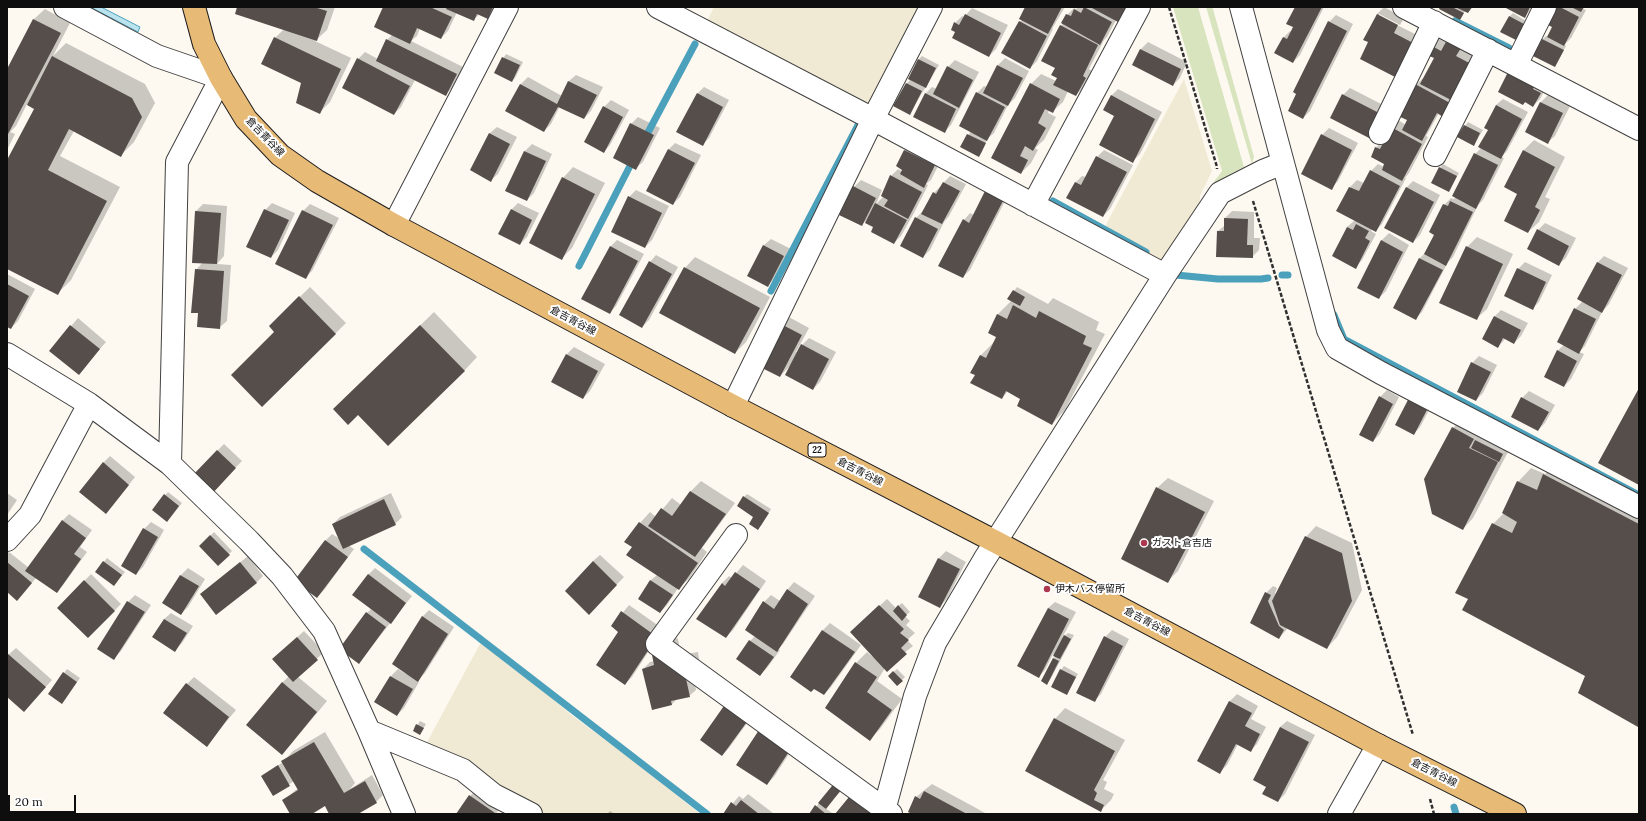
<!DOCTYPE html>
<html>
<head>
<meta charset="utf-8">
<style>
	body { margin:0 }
	#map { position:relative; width:1646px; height:821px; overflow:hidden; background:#fdf8f0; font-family:Lora,serif }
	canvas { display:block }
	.frame { position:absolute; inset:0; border:8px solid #0e0e0e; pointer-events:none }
	.scale { position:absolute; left:8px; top:795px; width:68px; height:18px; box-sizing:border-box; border:2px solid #0e0e0e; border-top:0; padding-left:5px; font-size:12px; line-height:14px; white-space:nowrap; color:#0e0e0e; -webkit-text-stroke:3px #fff; paint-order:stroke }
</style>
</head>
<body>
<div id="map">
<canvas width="1646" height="821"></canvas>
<div class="frame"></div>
<div class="scale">20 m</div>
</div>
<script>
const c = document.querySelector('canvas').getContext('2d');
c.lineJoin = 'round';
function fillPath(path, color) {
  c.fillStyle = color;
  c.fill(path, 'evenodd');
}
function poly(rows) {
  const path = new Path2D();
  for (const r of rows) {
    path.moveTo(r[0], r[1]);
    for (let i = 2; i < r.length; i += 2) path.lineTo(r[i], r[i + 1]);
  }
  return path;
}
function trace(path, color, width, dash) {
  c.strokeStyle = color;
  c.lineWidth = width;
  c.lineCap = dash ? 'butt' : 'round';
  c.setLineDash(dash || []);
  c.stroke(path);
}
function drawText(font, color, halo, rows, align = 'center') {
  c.font = font + ' Lora,"Noto Sans JP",serif';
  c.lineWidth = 4;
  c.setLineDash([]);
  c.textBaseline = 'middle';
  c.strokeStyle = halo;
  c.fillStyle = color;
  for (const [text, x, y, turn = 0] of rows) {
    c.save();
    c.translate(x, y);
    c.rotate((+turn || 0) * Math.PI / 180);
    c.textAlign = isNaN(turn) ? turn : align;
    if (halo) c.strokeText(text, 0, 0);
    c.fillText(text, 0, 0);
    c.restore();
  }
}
const farmland = poly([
	[714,7,923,7,868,111,705,25],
	[1184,79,1212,171,1200,196,1199,210,1163,267,1101,234],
	[481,642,508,665,530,680,574,717,630,758,700,814,543,814,518,803,425,746]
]);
const green = poly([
	[1173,7,1198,7,1244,167,1232,173,1214,186,1213,183,1222,171],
	[1206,7,1212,7,1213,9,1254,157,1252,164]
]);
const water = poly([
	[90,7,101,7,140,27,138,32,90,7]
]);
const shadow = poly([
	[238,7,335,7,327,30,315,41,351,58,330,102,319,113,302,83,263,64,275,38,284,29],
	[384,7,496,7,487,17,480,14,473,20,457,12,448,31,441,38,420,28,417,36,411,41,463,67,452,88,445,95,415,80,401,107,394,114,358,59,365,52,378,59,387,40,392,35],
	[1026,7,1065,7,1052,29,1053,29,1037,61,1030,68,1019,22,1022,20],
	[1078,7,1129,7,1125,14,1118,21,1116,20,1107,37,1104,40,1089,69,1092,71,1083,88,1076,95,1068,91,1063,102,1052,112,1049,110,1048,113,1056,117,1044,140,1035,148,1038,150,1031,163,1021,173,992,158,1031,84,1041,74,1056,81,1058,78,1056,68,1043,60,1067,15,1074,8,1076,9],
	[1296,7,1324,7,1300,55,1293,62,1283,38,1290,31,1292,32,1295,26],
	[1384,7,1404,18,1400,25,1379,14,1379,16,1421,37,1404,70,1369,42,1377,14],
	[1441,7,1473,7,1468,12,1465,11,1460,18],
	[1506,7,1533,7,1525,17],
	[1556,7,1585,7,1583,9,1586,10,1571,38,1564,45,1566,46,1555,66,1535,56,1543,39,1546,36,1548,37,1553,27],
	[972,8,1008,25,996,49,989,56,956,31,955,23,962,16,964,17],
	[45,9,70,23,53,56,66,43,145,84,155,103,134,142,121,155,74,131,60,156,120,187,71,280,57,294,7,267,7,162,35,109,27,104,16,126,10,132,15,134,7,150,7,71,34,19],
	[1513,13,1526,21,1515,39,1509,17],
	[1336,15,1353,24,1310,111,1303,118,1329,22],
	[1439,39,1447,43,1448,41,1479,58,1460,93,1439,113,1426,136,1428,137,1409,173,1405,178,1406,178,1382,224,1375,231,1372,229,1371,231,1376,234,1362,260,1356,267,1347,227,1355,220,1350,187,1357,180,1364,183,1371,171,1378,164,1384,167,1386,164,1376,148,1398,120,1406,125,1416,85,1423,78,1424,78,1435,58,1432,46],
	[1148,42,1187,62,1180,78,1173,85,1133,65,1141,49],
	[506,54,523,62,515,78,512,81,495,72],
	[922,56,939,65,910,113,907,83,911,79,909,78,919,59],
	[1005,58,1029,71,1015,98,1008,105,994,133,987,139,982,152,979,156,961,147,971,131,977,93,984,86,987,87,998,65],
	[955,60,979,72,951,125,944,132,925,94,932,87,937,89,948,67],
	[1510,71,1547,86,1540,99,1533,106,1526,102,1523,104],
	[576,75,603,87,591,111,584,118,560,106,551,124,544,131,507,110,521,84,528,77,562,96,569,81],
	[704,87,729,100,709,138,702,145,698,93],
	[1350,88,1387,107,1376,130,1343,95],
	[1118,89,1162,112,1140,154,1133,161,1111,96],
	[1548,95,1570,106,1555,136,1548,142,1526,132,1541,102],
	[1503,99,1528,112,1507,151,1501,157,1504,158,1483,200,1478,205,1453,257,1448,262,1422,312,1415,319,1394,308,1420,258,1425,253,1435,234,1444,205,1451,198,1454,199,1456,197,1475,154,1481,148,1489,129,1496,105],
	[611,100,629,110,610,145,604,152,604,107],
	[638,117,660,128,643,162,636,168,631,124],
	[1468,122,1483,130,1474,145,1465,126],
	[497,127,517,137,498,174,491,180,471,170,490,133],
	[1329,128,1358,143,1338,181,1331,188,1322,135],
	[1534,140,1565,157,1545,197,1550,199,1539,222,1528,232,1518,194,1506,186,1524,150],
	[675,143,701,155,680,197,673,204,669,149],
	[912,143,942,158,931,180,926,184,928,185,915,211,901,236,894,243,875,226,869,218,861,225,854,187,861,180,882,190,876,204,884,196,891,176,898,169,903,172,904,171,897,166,905,150],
	[532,144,552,154,534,193,527,200,506,191,525,151],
	[1104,150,1133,165,1110,209,1103,216,1075,183,1082,176,1086,177,1097,157],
	[1443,164,1459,173,1449,191,1440,168],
	[573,167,605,183,572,248,562,258,563,178],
	[950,176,966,184,949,216,944,222,930,250,923,257,916,218,923,211,934,193],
	[1413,181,1440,195,1420,235,1413,242,1406,188],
	[636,190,669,206,652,240,645,247,629,197],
	[1010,191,970,270,963,277,964,220,970,213,974,215],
	[272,203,295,213,278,250,271,257,265,210],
	[518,203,539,213,527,237,520,244,511,210],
	[203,204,227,206,224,256,217,264,231,265,227,321,220,327,199,312,196,270,203,262,196,211],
	[310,204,339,218,312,271,305,278,303,211],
	[1232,211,1254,212,1254,238,1260,238,1259,250,1252,257,1218,231,1225,225,1225,218],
	[1545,223,1576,238,1566,258,1559,264,1538,230],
	[1389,233,1409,245,1386,291,1379,298,1359,288,1382,240],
	[1477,237,1513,254,1487,309,1476,319,1467,247],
	[771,239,791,249,774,279,768,286,748,276,764,245],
	[617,240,644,254,616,306,610,313,610,247],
	[656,255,678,267,649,320,642,327,650,262],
	[1604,256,1628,268,1609,304,1602,312,1585,346,1579,352,1584,354,1571,379,1564,386,1557,351,1564,345,1575,309,1583,301,1598,262],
	[695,257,770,297,746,342,735,353,685,268],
	[1525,262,1552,275,1539,302,1532,309,1518,269],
	[7,274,35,289,18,321,11,328,7,326],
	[310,287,346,323,262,406,276,332,270,326],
	[1017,287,1048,304,1053,298,1099,322,1096,330,1105,334,1065,410,1052,424,1021,398,1008,391,1002,398,976,374,980,356,994,342,997,337,990,333,998,314,1012,300,1009,298],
	[1501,310,1528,323,1521,336,1514,343,1506,338,1498,347,1494,317],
	[434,312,477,357,464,371,348,396],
	[787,316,809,328,796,352,798,353,802,345,809,338,836,352,820,382,813,389,790,366,780,376,758,364],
	[78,318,106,342,78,374,50,351],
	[574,347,605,364,590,391,583,398,567,354],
	[1479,356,1497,365,1483,393,1476,400,1472,363],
	[1387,390,1399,397,1380,434,1373,441,1380,397],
	[1418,390,1435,399,1420,427,1414,434],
	[1529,391,1555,405,1545,423,1538,430,1522,398],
	[1463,417,1483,428,1479,437,1508,452,1473,518,1463,529,1453,428],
	[224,444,242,461,211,493,217,451],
	[110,456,135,477,112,506,103,463],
	[1558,461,1639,504,1639,724,1586,675,1470,599,1493,524,1504,513,1518,482,1531,468,1545,474],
	[1168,478,1214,501,1178,571,1167,582,1157,488],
	[701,481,735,503,702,548,707,552,689,579,678,588,667,605,660,612,640,598,651,580,657,575,633,546,640,523,650,512,656,517,672,498,681,505,691,491],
	[168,492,182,503,170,518,153,510],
	[7,493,17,500,7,515],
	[391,493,402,517,395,524,348,545,354,549,324,590,317,597,326,540,332,534,340,539,333,524,340,517],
	[747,494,771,509,761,526,754,517,744,497],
	[69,514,92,530,80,547,87,552,63,585,56,592,36,578,24,592,7,591,7,554,9,552,29,568,62,521],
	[151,522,164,530,143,567,136,574,144,529],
	[1316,526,1352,543,1362,590,1337,637,1327,648,1288,628,1279,638,1251,623,1266,593,1273,586,1277,588,1275,593,1276,594,1306,537],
	[214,532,232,551,218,565,200,546],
	[946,551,966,562,947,599,940,606,920,596,939,558],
	[600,555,624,577,596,606,593,561],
	[248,556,263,576,256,583,201,594],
	[107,558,125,572,114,585,96,572],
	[743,565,766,581,733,630,726,637,722,583,729,576,732,578],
	[188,568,205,579,188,607,181,614,164,603,181,575],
	[375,568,412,596,359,662,367,613,371,609,368,575],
	[91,574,121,604,88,637,58,608],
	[794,582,815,596,783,644,778,649,780,650,767,668,760,675,750,641,755,636,764,602,771,595,780,601,788,589],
	[135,595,151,605,121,651,114,658,98,648,128,602],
	[887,599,896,608,902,603,910,612,905,616,910,621,906,625,915,633,907,640,913,646,885,668,877,681,902,699,880,729,870,739,826,707,856,663,867,652,873,657,858,626],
	[1055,602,1076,612,1062,638,1068,633,1074,635,1050,680,1047,683,1054,658,1056,656,1053,654,1045,670,1039,676,1048,608],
	[629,605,663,629,632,677,625,684,619,632,612,626],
	[429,610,454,627,425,673,417,681,419,682,404,708,397,715,376,702,391,676,398,669,406,674,407,673,422,617],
	[171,613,193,626,182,643,175,650,164,619],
	[830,623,861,645,831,687,824,694,792,677,823,630],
	[1112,630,1129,639,1101,694,1094,701,1105,637],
	[304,631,324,652,298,677,327,701,292,743,282,754,282,683,289,676,280,653],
	[667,631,678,639,681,655,698,652,700,665,693,672,696,690,689,696,677,699,671,705,643,669,650,662,655,661],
	[16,648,52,680,24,711,7,696,7,656],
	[1064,666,1078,674,1067,694,1061,670],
	[67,669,80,678,65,699,49,694],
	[897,669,905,677,897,685,889,676],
	[194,677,236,710,206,746,187,684],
	[1237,694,1258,706,1251,719,1266,727,1257,744,1250,751,1238,744,1227,765,1220,772,1198,761,1230,701],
	[1065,708,1125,740,1103,780,1107,782,1104,789,1114,794,1111,800,1101,810,1027,771,1055,719],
	[755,712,729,748,722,755,701,740],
	[420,721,426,724,420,734,414,731],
	[1287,721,1315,735,1285,794,1278,801,1267,786,1280,727],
	[325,732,355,783,350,789,372,775,383,795,376,802,356,814,330,814,325,805,310,814,291,814,283,801,298,788,294,781,273,795,262,776,283,762,293,751],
	[796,743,774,777,767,784,738,765],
	[849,768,873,788,879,805,871,814,836,814,850,797,842,790,825,808,832,813,831,814,810,814],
	[932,784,987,814,914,814,916,797],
	[477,789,501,806,496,814,458,814,470,796],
	[748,794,773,813,772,814,724,814,739,796,743,799],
	[610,811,615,814,607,814]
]);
const stream = poly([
	[1455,21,1509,48],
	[644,140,695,44],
	[1053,201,1146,252],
	[579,266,633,160],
	[1176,275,1218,279,1261,279,1268,278],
	[1282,275,1288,275],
	[771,291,858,125],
	[1334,315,1344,339,1639,495],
	[364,549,707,814],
	[1454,807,1456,814]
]);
const building = poly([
	[237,7,314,7,327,11,317,41,235,14],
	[383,7,430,7,452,17,441,39,417,28,410,44,374,27],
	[447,7,493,7,488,19,477,14,474,21,446,9],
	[1025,7,1062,7,1048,34,1019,19],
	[1084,7,1112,22,1100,45,1061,23,1066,14,1071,16,1074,9,1081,13],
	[1090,7,1126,7,1118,22],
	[1295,7,1322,7,1293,63,1274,53,1283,37,1287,39,1293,27,1286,24],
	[1440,7,1452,7,1464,13,1460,20,1439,9],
	[1455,7,1472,7,1468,13],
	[1504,7,1530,7,1525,18],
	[1555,7,1560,7,1579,17,1564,46,1547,37,1552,27,1546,24],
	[1571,7,1584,7,1581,12],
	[965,14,1001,33,989,57,952,38,955,32,951,30,954,22,959,25],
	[1377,14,1398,25,1394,33,1415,44,1397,78,1360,59,1368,42,1363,40],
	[1509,16,1524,24,1516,40,1500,32],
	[33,19,61,33,7,136,7,69],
	[1019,21,1047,36,1030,69,1001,53],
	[1328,21,1347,31,1303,119,1288,111,1296,94,1293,92],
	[1060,25,1098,45,1083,76,1086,78,1076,96,1053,85,1057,78,1051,75,1055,68,1041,61],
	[274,37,341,69,320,114,296,103,301,83,261,64],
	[386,39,457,74,446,96,376,61],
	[1542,39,1564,50,1555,67,1533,56],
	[1447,40,1461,48,1456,56,1473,65,1453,101,1420,84,1434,58,1427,55,1432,46,1441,51],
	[1140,49,1181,69,1173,86,1132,65],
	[52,56,132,98,142,117,121,157,69,129,48,170,107,201,58,295,7,269,7,160,34,109,27,105],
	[502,57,520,65,512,82,494,73],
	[357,58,410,86,394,115,342,88],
	[918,59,936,68,926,88,908,79],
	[997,65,1023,78,1008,106,983,93],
	[947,66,973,80,959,108,933,94],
	[1509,70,1535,85,1533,89,1541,93,1533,107,1525,102,1523,105,1498,92],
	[568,81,597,95,584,119,558,107,544,132,505,111,520,84,557,104],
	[906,83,922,91,910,115,893,106],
	[1030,83,1060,99,1053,113,1045,109,1038,123,1046,128,1033,151,1025,146,1020,156,1028,160,1021,174,991,158],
	[1415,84,1450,103,1443,117,1437,113,1422,141,1402,130,1407,120,1398,116],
	[976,92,1005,107,987,141,959,126],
	[697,93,723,107,703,146,676,132],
	[925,93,956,109,945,133,913,117],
	[1342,94,1381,114,1369,138,1330,118],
	[1111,95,1155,119,1133,163,1099,145,1114,116,1103,110],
	[1540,102,1563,113,1548,144,1525,132],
	[1496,105,1522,119,1501,159,1478,147,1488,130,1484,128],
	[603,106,623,117,604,153,584,142],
	[630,123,654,135,636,170,613,158],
	[1464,125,1480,133,1474,146,1457,137],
	[1391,127,1422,144,1402,181,1382,170,1384,164,1371,157,1375,147,1380,149],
	[489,133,510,144,491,182,470,170],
	[967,134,986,143,979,157,960,147],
	[1321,134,1352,150,1332,190,1301,174],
	[668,149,695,163,673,205,646,191],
	[904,150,935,165,924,188,900,174,902,170,896,166],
	[1523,150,1555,167,1535,207,1540,210,1528,233,1504,221,1517,194,1504,187],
	[524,151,546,161,527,201,505,191],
	[1474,153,1498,165,1476,209,1452,196],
	[1096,156,1127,172,1103,217,1066,198,1075,182,1081,185],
	[1439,167,1457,176,1449,192,1431,183],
	[1370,170,1400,186,1376,232,1336,211,1349,187,1359,191],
	[890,175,922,192,908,219,884,206,888,200,881,196],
	[562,177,595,194,562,260,529,243],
	[943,182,960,191,942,224,921,214,933,192,936,194],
	[853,186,876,198,862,226,839,215],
	[1406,187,1434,202,1413,243,1384,228],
	[986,189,1004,199,963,278,938,266,963,219,969,223],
	[628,196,662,213,645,248,611,232],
	[1450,201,1473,212,1446,266,1424,254,1434,235,1429,232,1443,204,1448,206],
	[875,203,907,220,894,244,871,232,873,227,865,223],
	[264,209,289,220,271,258,246,247],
	[511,209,532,220,520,245,498,234],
	[302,210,333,225,306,279,275,264],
	[195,211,221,213,217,264,192,263],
	[915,217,938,229,923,258,900,246],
	[1224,218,1248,219,1247,245,1253,245,1253,258,1216,257,1217,231,1224,231],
	[1356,224,1369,231,1365,238,1370,241,1356,269,1332,256,1347,227,1353,230],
	[1537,229,1569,246,1559,266,1527,249],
	[1381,240,1403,252,1379,299,1357,288],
	[763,245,784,256,768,287,747,276],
	[610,246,638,261,610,314,581,299],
	[1466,246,1503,264,1477,320,1439,303],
	[1419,258,1443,270,1416,320,1393,308],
	[649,261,672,274,642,328,619,315],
	[1597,262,1622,275,1602,313,1577,299],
	[684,267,760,308,735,354,659,313],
	[1517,268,1546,282,1533,310,1504,296],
	[195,269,224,271,220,329,197,327,198,313,191,313],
	[7,284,29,296,11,329,7,327],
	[1013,290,1025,297,1020,306,1007,299],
	[299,296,336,334,262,407,231,375,274,332,269,326],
	[1013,305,1036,318,1039,311,1086,336,1083,344,1092,348,1052,425,1017,406,1020,399,1006,391,1002,399,970,383,975,375,970,373,980,355,986,358,996,337,988,333,997,314,1007,319],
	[1574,308,1596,319,1579,354,1557,342],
	[1494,316,1521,330,1514,344,1503,338,1498,348,1482,339],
	[779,323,802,335,780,377,756,365],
	[70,325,100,349,79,375,49,351],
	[420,325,465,371,388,446,358,415,348,425,333,409],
	[801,344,829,359,813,390,785,375],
	[1557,350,1577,361,1564,387,1544,377],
	[566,354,598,371,583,399,551,382],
	[1471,362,1491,372,1476,401,1457,392],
	[1639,388,1639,485,1598,463],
	[1379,396,1393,404,1373,442,1359,435],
	[1410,396,1429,406,1414,435,1395,425],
	[1521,397,1549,412,1538,431,1511,417],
	[1452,427,1474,439,1469,448,1498,462,1463,530,1432,514,1424,479],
	[1475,440,1503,454,1499,462,1471,448],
	[217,450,236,468,211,495,192,476],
	[103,462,129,485,106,514,79,492],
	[1543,474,1639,524,1639,724,1638,727,1578,693,1585,676,1462,610,1468,599,1455,593,1492,523,1512,533,1517,522,1502,513,1517,481,1537,490],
	[1156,487,1205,512,1168,583,1121,559],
	[690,491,726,514,695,557,648,526,661,508,672,516],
	[164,494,179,506,167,522,152,510],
	[743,496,769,513,758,530,749,524,753,517,737,506],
	[384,499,396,525,343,549,332,524],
	[62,520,86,538,74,554,81,559,57,593,25,571],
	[639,522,698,563,679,590,626,555,632,547,624,542],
	[143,528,158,537,136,575,121,566],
	[210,535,230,555,218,566,199,546],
	[1305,536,1342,553,1352,601,1327,649,1280,625,1272,601],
	[325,540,348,557,317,598,294,581],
	[938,558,960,569,940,608,918,597],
	[103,561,122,575,114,586,95,572],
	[593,561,617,585,589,615,565,591],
	[7,562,32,583,17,601,7,592],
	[240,562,257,583,216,615,200,594],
	[735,572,760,589,726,638,696,619,722,583,725,586],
	[368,574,406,603,391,624,352,595],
	[180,575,199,586,181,615,162,603],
	[84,580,115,611,88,638,57,608],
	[650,580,673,595,660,613,638,599],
	[787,589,808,604,777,652,745,630,763,601,774,609],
	[1265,592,1271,595,1268,601,1279,626,1284,630,1279,639,1250,623],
	[127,601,145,612,114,660,97,649],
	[879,605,904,629,900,633,909,640,901,648,907,654,887,672,850,632],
	[898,605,907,615,902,621,893,611],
	[1048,608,1069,619,1039,678,1017,666],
	[621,611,657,637,625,685,596,665,618,632,611,626],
	[366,612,386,627,359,664,339,649],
	[422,616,448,634,418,682,392,664],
	[164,619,187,633,175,652,152,637],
	[822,630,855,652,824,695,814,689,811,692,790,677],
	[1064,635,1071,639,1060,659,1053,656],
	[1104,636,1123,646,1095,702,1076,693],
	[297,637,318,660,293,682,272,659],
	[749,640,774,657,760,676,736,659],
	[651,650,685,674,690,697,671,701,672,705,652,710,642,669,654,665],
	[8,654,46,687,24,712,7,697],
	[1053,658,1059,661,1047,685,1041,681],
	[855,662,877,677,867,692,892,710,870,741,825,708],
	[1060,669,1076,677,1067,695,1051,687],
	[893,671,903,681,897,686,888,676],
	[63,672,77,682,62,704,48,694],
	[390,676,413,689,397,716,374,702],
	[282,682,317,712,282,755,246,725],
	[186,683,229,717,207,747,163,713],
	[1229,701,1252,713,1245,726,1260,734,1251,752,1236,744,1220,774,1197,761],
	[726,703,749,719,722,756,700,740],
	[1054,718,1115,751,1094,790,1097,793,1094,800,1104,805,1101,812,1025,771],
	[416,724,424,728,420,735,413,731],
	[1280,727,1309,742,1278,802,1262,794,1266,787,1253,780],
	[759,730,790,750,767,785,736,765],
	[314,742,344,793,365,781,377,803,358,814,329,814,325,806,312,814,290,814,282,800,298,790,281,761],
	[278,765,290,786,273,796,261,776],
	[841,775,872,813,871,814,835,814,849,797,841,790,826,809,818,803],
	[924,791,967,814,912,814,908,812,915,796,920,799],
	[469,795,495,813,495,814,456,814],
	[741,800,759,814,723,814,731,802,736,806],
	[815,805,826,814,809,814]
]);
const path = poly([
	[1169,7,1217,167,1217,169],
	[1253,201,1413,735],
	[1430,799,1434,814]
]);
const minor = poly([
	[65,7,157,56,221,78,177,162,170,464],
	[658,7,873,119,1165,275],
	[1404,7,1639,129],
	[1516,65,1545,7],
	[1380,133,1434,22],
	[1435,155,1488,50],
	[1283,163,1328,330,1337,348,1381,373,1639,507],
	[1033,205,1139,7],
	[394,225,507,7],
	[7,354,89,404,170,464,249,541,282,576,324,631,369,731,404,814],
	[733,406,873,119,931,7],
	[736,535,657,644,891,814],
	[7,540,30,515,89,404],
	[369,731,463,770,494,795,531,814],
	[883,814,915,696,935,643,984,560,1165,275,1220,193,1263,171,1283,163,1241,7],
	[1339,814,1378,745]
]);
const primary = poly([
	[194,7,204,44,221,78,246,119,280,155,317,181,394,225,733,406,996,542,1378,745,1515,814]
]);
const markers = [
	[1144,543,4,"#ac374f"],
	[1047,589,4,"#ac374f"]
];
const shields = [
	[817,450,18]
];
const shieldNames = [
	["22",817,450]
];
const streetNames = [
	["倉吉青谷線",265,137,46],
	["倉吉青谷線",573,321,28],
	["倉吉青谷線",860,472,27],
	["倉吉青谷線",1147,622,28],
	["倉吉青谷線",1434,773,27]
];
const poiNames = [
	["ガスト倉吉店",1152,543],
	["伊木バス停留所",1055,589]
];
fillPath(farmland, '#f0e9d3');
fillPath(green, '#d7e4be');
fillPath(water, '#bbe3ee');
trace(water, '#4ba1bc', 1);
fillPath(shadow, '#0003');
trace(stream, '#4ba1bc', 7);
fillPath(building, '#554e4b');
trace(minor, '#414141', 24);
trace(primary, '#1f1f1f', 24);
trace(path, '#303030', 2.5, [4, 2]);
trace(minor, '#fff', 22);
trace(primary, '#e7ba76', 22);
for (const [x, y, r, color] of markers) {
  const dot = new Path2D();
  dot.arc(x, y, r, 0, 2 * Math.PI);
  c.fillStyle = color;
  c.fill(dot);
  trace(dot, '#fff', 1.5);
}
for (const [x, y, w] of shields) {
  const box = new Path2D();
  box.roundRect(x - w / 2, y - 7, w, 14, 3);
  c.fillStyle = '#fff';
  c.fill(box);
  trace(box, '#0e0e0e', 1);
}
drawText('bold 9px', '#0e0e0e', null, shieldNames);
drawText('10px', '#0e0e0e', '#fff', streetNames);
drawText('10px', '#0e0e0e', '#fff', poiNames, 'left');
</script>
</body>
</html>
